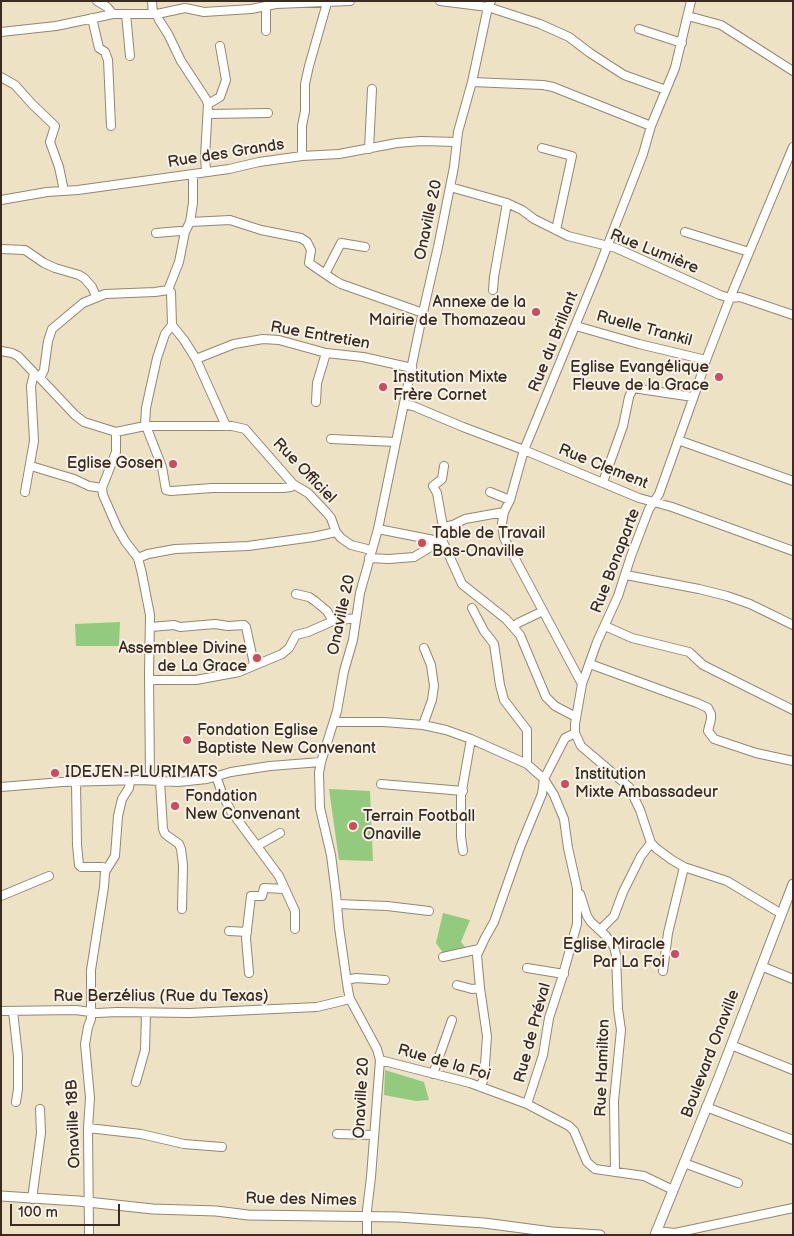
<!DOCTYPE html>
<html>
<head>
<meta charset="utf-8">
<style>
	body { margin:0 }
	#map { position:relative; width:794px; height:1236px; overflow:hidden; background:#eee2c4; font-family:"Balsamiq Sans",sans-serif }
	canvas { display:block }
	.frame { position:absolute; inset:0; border:2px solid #3b2a1e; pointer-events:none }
	.scale { position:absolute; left:10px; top:1204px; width:110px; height:22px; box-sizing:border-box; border:2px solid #3b2a1e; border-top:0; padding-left:6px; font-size:15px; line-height:18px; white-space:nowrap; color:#3b2a1e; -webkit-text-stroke:4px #f7f3e8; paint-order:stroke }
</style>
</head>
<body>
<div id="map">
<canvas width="794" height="1236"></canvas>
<div class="frame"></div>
<div class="scale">100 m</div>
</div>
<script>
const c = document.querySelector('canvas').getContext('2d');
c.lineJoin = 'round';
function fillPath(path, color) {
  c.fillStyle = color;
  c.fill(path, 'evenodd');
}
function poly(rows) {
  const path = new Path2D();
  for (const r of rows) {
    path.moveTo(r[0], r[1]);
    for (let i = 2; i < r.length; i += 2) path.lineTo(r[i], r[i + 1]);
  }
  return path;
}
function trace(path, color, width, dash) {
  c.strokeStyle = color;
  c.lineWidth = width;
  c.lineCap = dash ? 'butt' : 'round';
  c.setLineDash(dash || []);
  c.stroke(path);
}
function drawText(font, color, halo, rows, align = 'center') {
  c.font = font + ' "Balsamiq Sans",sans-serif';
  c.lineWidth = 4;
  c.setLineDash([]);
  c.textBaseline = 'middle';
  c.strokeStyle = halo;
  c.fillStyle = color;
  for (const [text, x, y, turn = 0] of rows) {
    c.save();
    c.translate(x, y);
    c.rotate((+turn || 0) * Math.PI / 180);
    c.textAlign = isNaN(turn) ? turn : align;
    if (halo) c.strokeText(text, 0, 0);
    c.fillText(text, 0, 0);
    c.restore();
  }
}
const green = poly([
	[120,622,119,646,76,646,75,624],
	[329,789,370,791,373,861,339,860],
	[443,913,470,920,461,942,466,948,444,954,436,943],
	[385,1070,424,1082,429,1100,416,1101,384,1095]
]);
const minor = poly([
	[97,1,107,7,113,14],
	[152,1,153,14],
	[440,1,488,7,540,24,569,37,590,53,624,75,666,90],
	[126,14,130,56],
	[157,14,159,20,168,34,181,61,206,99,208,104,205,157,206,172],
	[688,16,721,25,793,71],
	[92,18,99,48,105,52,108,60,111,126],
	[639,29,682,43],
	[266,31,266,6],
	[1,32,56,26,113,14,157,14,185,8,204,12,251,9,276,4,350,1],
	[1,77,15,85,32,104,55,126,50,142,59,167,64,191],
	[472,82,543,85,553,87,651,126],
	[208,104,220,97,226,80,220,46],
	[208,114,268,113],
	[542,148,572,156,556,230],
	[369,149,372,89],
	[302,156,302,126,305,111,305,84,309,66,327,3],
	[193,174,193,203,190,222,185,232,179,262,168,290,155,292,105,294,83,303,52,329,48,341,44,370,40,378,75,415,84,422,116,432,145,426,232,426,245,429,293,484,308,493,327,513,331,518,336,532,341,538,351,545,371,550],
	[450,187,507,203,522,210,534,219,568,236,616,248,720,295,730,298,740,297,793,315],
	[1,200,47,192,78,190,229,169,259,162,302,156,339,154,397,143,421,141,456,142],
	[190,222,230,220,261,230,301,238,307,242,311,250,309,263,334,280,341,284,423,313],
	[685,232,749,252],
	[156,233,180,231,185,232],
	[1,249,25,250,44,263,55,268,79,275,84,278,92,287,96,296],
	[325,274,341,243,365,247],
	[168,290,171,292,172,325,184,340,196,359,226,426],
	[493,290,494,277,507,203],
	[576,326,639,344,706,360],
	[1,351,12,353,18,356,37,376],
	[196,359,234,344,263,339,279,340,326,353,363,357,412,368],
	[316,402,317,383,326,353],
	[404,404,413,406,463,427,524,450,639,498,672,507,793,551],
	[145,426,146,408,157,358,165,334,172,325],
	[148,426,148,431,162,467,166,490,171,491,212,488,283,488,291,487,293,484],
	[116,432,116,452,102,488,103,495,117,527,125,541,138,558,142,574,150,615,149,674,150,780],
	[331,439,396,442],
	[678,440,793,481],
	[31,466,74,479,89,486,102,488],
	[603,482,623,426,629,397,633,388,693,397],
	[25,492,34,441,31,386,34,374],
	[490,492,510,500],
	[443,527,437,493,433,486,442,479,444,466],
	[378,529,439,541,443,527,453,525,465,519,504,512],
	[138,558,148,554,175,549,248,546,313,537,336,532],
	[369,558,389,559,414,557,437,543,439,541,443,542,462,584,506,619,520,635,546,697,555,706,576,717],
	[626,575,699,589,727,596,750,604,793,625],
	[296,594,309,597,315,601,327,611,333,621],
	[472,608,484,631,494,644,500,685,504,700,527,730,527,764],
	[605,626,632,638,689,652,703,665,793,710],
	[151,627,174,625,180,627,215,624,228,626,244,625,246,627,254,664],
	[514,627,518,623,543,611],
	[590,664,697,703,708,708,711,714,711,719,708,731,714,739,756,753,793,761],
	[149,680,196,680,239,672,282,654,289,648,296,635,308,632,333,621,356,618],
	[582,684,504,538,502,523,504,512,510,500,524,450,598,270,643,154,651,126,675,68,691,1],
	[335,722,384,722,423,725,446,730,471,739,527,764,544,779,554,795,564,819,568,848,577,888,577,924,562,978,549,1018,543,1055,527,1104],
	[423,725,432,700,434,686,431,665,424,648],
	[216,776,223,796,231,811,279,876,295,911,295,929],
	[160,781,163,829,165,834,179,844,181,849,183,865,182,909],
	[76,783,77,845,79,865,81,867,102,867,106,868],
	[381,784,463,791],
	[1,787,62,782,141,780,178,782,207,779,231,772,270,766,321,762],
	[257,846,280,833],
	[463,851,461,837,461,796,471,739],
	[580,894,587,916,591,922,606,936,614,947,616,955,618,1009,621,1030,614,1101,615,1172],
	[1,896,49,876],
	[337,904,387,906,429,911],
	[780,913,727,881,684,867,672,860,657,849,651,843,640,810,629,787,581,746,575,733,575,724,582,684,597,642,618,596,631,556,649,509,659,494,699,382,706,360,730,298,793,147],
	[600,930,614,916,623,892,641,856,651,843],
	[229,931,247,932],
	[443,957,479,949],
	[761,966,793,979],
	[527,968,564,974],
	[663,971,668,933,684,867],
	[249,973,246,938,251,896,262,896,264,888,285,889],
	[347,980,356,978,385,980],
	[457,985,472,989,480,988],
	[1,1011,76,1010,97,1013,117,1012,190,1013,317,1007,350,999],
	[13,1011,18,1056,18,1089,16,1102],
	[731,1045,793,1070],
	[380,1060,470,1083,527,1104,569,1126,574,1131,587,1162,595,1169,644,1176,673,1190],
	[433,1074,452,1020],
	[136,1082,145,1050,146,1013],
	[480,1086,484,1079,487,1036,480,988,477,955,485,938,494,922,521,845,542,794,544,779,565,738,575,733],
	[706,1107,793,1140],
	[88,1128,141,1134,184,1144,222,1147],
	[337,1134,373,1135],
	[684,1163,738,1183],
	[32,1199,41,1133,40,1109],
	[656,1231,675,1233,793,1208],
	[89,1235,88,1128,90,1098,85,1044,88,1027,91,1019,91,970,104,887,105,872,115,856,118,816,122,799,129,788,130,781],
	[367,1235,367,1210,371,1177,380,1060,377,1049,350,999,348,990,339,927,336,894,331,855,320,808,319,773,321,762,337,711,344,671,353,640,360,593,378,529,421,321,438,247,454,167,458,132,472,82,488,7,491,1]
]);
const tertiary = poly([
	[1,1196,78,1201,153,1209,216,1211,248,1215,398,1217,484,1223,552,1232,600,1235],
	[655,1235,719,1077,793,884]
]);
const markers = [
	[536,312,5,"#d1495b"],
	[719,377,5,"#d1495b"],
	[383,387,5,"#d1495b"],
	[173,464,5,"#d1495b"],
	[422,543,5,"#d1495b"],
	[257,658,5,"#d1495b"],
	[187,740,5,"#d1495b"],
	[55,773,5,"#d1495b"],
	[565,784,5,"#d1495b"],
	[175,806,5,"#d1495b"],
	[353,826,5,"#d1495b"],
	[675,954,5,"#d1495b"]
];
const streetNames = [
	["Rue des Grands",226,154,-9],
	["Onaville 20",429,220,-78],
	["Rue Lumière",654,252,22],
	["Ruelle Trankil",644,329,15],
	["Rue Entretien",320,336,10],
	["Rue du Brillant",554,342,-68],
	["Rue Clement",603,467,22],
	["Rue Officiel",304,471,46],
	["Rue Bonaparte",616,561,-69],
	["Onaville 20",342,615,-78],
	["Rue Berzélius (Rue du Texas)",161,997],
	["Rue de Préval",533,1033,-75],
	["Boulevard Onaville",711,1054,-69],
	["Rue de la Foi",444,1063,16],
	["Rue Hamilton",603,1068,-88],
	["Onaville 20",362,1098,-87],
	["Onaville 18B",74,1124,-92],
	["Rue des Nimes",301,1200,1]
];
const poiNames = [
	["Annexe de la",526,303,"right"],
	["Mairie de Thomazeau",526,321,"right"],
	["Eglise Evangélique",709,368,"right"],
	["Fleuve de la Grace",709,386,"right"],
	["Institution Mixte",393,378],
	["Frère Cornet",393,396],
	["Eglise Gosen",163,464,"right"],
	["Table de Travail",432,534],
	["Bas-Onaville",432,552],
	["Assemblee Divine",247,649,"right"],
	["de La Grace",247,667,"right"],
	["Fondation Eglise",197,731],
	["Baptiste New Convenant",197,749],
	["IDEJEN-PLURIMATS",65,773],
	["Institution",575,775],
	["Mixte Ambassadeur",575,793],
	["Fondation",185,797],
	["New Convenant",185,815],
	["Terrain Football",363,817],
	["Onaville",363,835],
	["Eglise Miracle",665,945,"right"],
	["Par La Foi",665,963,"right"]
];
fillPath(green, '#93cb7e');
trace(minor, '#948671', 10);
trace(tertiary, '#948671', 11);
trace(minor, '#fff', 8);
trace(tertiary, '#fff', 9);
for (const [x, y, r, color] of markers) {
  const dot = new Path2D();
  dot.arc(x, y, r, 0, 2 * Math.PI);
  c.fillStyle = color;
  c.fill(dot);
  trace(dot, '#f7f3e8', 2);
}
drawText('16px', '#3b2a1e', '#f7f3e8', streetNames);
drawText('16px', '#3b2a1e', '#f7f3e8', poiNames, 'left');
</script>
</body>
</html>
